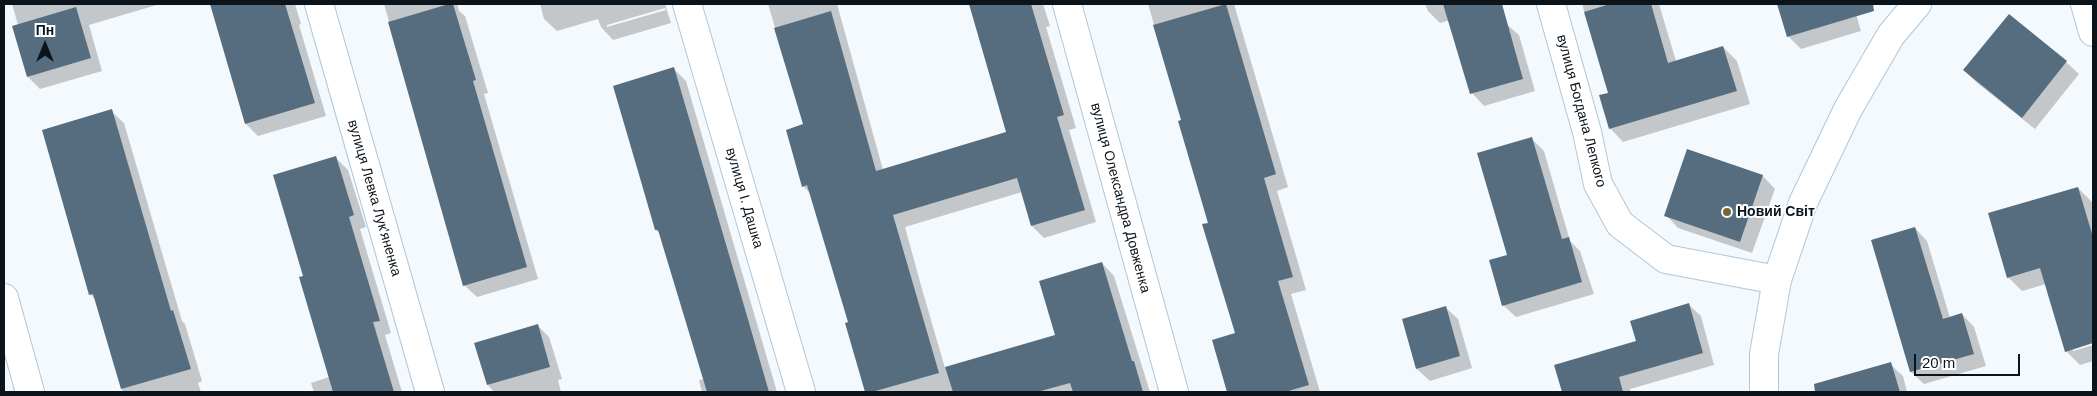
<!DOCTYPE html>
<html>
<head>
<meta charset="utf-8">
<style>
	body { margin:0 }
	#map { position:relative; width:2097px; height:396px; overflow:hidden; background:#f4f9fd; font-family:Arial,sans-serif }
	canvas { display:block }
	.frame { position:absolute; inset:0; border:5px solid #0b141b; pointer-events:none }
	.north { position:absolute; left:20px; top:20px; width:50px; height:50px; -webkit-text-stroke:4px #fff; paint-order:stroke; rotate:0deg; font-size:14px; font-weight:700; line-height:20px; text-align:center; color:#0b141b }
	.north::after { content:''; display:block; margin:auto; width:18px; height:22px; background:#0b141b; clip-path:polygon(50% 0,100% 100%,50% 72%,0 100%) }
	.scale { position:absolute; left:1914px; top:354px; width:106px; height:22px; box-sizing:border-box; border:2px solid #0b141b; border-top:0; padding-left:6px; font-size:15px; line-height:18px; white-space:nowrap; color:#0b141b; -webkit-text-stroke:4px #fff; paint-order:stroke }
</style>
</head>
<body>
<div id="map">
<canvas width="2097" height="396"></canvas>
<div class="frame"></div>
<div class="north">Пн</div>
<div class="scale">20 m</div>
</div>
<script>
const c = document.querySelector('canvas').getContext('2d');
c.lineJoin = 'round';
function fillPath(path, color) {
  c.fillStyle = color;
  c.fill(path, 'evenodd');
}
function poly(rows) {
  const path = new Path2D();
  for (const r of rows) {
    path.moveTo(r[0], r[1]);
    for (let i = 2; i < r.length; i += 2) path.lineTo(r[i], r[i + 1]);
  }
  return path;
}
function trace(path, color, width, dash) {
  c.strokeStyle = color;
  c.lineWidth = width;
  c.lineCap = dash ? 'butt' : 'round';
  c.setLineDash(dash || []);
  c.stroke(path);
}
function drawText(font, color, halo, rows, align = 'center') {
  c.font = font + ' Arial,sans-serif';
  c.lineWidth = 4;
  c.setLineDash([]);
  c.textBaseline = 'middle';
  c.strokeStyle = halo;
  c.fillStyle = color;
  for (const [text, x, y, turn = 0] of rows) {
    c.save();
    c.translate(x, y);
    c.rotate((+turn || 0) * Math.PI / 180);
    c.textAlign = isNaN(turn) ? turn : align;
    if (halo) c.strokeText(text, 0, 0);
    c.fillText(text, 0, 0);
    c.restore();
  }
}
const shadow = poly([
	[12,4,160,4,89,25,102,71,40,89,28,77,18,25],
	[211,4,295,4,301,24,299,25,326,116,258,136,246,124],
	[384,4,457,4,459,11,465,16,488,93,484,94,538,279,477,297,464,285],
	[540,4,665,4,671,23,613,40,601,27,598,19,557,31,544,19],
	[665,8,666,10,607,27,607,25],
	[768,4,837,4,883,170,1008,133,970,4,1043,4,1050,26,1046,27,1076,128,1069,130,1096,222,1044,238,1032,226,1022,192,905,227,922,289,945,368,1056,336,1102,263,1114,276,1150,392,866,392,846,324,850,323,811,194,803,186,804,125],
	[1148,4,1234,4,1288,187,1277,191,1306,290,1291,294,1320,392,1229,392,1214,341,1236,334,1182,121],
	[1425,4,1500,4,1505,23,1519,35,1535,91,1484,106,1472,93,1450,20,1440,23,1428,11],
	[1582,4,1659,4,1676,61,1723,47,1737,61,1750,104,1623,142,1610,128,1609,93],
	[1779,4,1853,4,1861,31,1801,49,1788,36],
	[2009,16,2066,62,2079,74,2035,129,1976,82,1964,70],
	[674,69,686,81,777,392,702,392,699,380,704,379,661,234,656,230],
	[111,111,124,123,182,321,185,324,202,381,198,383,201,392,123,392,96,300,90,294],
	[1532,139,1544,151,1570,241,1580,251,1594,294,1516,317,1503,305,1508,256],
	[1688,151,1763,176,1775,189,1752,253,1678,228,1666,215],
	[336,158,348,170,366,227,360,229,391,333,385,335,402,392,314,392,311,383,329,377,305,277],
	[2078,188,2092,202,2093,206,2093,342,2073,348,2073,351,2093,345,2093,361,2080,365,2066,351,2046,284,2022,291,2008,277],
	[1915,228,1927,241,1950,318,1962,314,1974,327,1986,366,1924,384,1911,372,1873,241],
	[1688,304,1701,316,1714,365,1630,389,1631,392,1563,392,1555,366,1637,342],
	[1445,307,1458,319,1472,368,1430,381,1417,369],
	[537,325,549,337,562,379,558,380,561,392,494,392,488,385],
	[1890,364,1903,376,1907,392,1841,392,1837,379]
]);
const building = poly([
	[210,4,285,4,315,103,245,124],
	[449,4,453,4,476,80,473,81,527,267,463,286,388,22],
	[969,4,1031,4,1064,115,1057,117,1085,210,1031,226,1017,178,893,215,939,373,872,392,865,392,845,323,848,322,807,185,802,187,786,130,803,124,774,28,831,11,876,171,1006,132],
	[1226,4,1276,174,1264,178,1293,277,1278,281,1309,385,1285,392,1227,392,1212,340,1235,333,1202,224,1208,223,1178,121,1181,120,1153,25],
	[1443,4,1502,4,1523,79,1470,94],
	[1610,4,1651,4,1668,63,1723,46,1737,91,1609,129,1599,95,1608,93,1584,12],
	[1777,4,1873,4,1874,11,1787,37],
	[76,7,91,58,27,77,12,26],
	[2009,14,2067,61,2022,118,1963,70],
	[674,67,747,316,769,392,707,392,658,230,655,230,640,178,613,86],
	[112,109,171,311,173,310,191,369,121,389,93,294,89,295,42,130],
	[1532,137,1562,239,1569,237,1582,282,1502,306,1489,260,1507,255,1477,153],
	[1687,149,1763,175,1740,242,1664,216],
	[336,156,354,215,349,217,380,321,373,322,394,392,333,392,299,277,303,276,273,175],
	[2078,187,2093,237,2093,343,2065,352,2040,268,2007,278,1988,213],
	[1915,227,1943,319,1962,313,1974,354,1910,372,1871,240],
	[1102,262,1132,361,1134,361,1143,392,1073,392,1070,383,1037,392,953,392,945,367,1055,335,1039,281],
	[1689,303,1703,353,1619,377,1623,392,1562,392,1554,365,1636,341,1630,321],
	[1446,306,1460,356,1416,369,1402,319],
	[538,324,550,367,487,385,474,343],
	[1891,362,1900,392,1815,392,1814,384]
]);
const minor = poly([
	[319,4,430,392],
	[687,4,801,392],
	[1067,4,1174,392],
	[1551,4,1587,132,1598,184,1620,224,1666,259,1777,280],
	[2085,4,2093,32],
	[4,298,30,392]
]);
const tertiary = poly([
	[1764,392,1764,354,1777,280,1803,203,1848,109,1891,35,1917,4]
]);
const markers = [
	[1727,212,5,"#766634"]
];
const streetNames = [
	["вулиця Богдана Лепкого",1581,111,75],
	["вулиця Левка Лук'яненка",374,198,74],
	["вулиця І. Дашка",744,198,74],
	["вулиця Олександра Довженка",1120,198,75]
];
const poiNames = [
	["Новий Світ",1737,212]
];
fillPath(shadow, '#0003');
fillPath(building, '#566d7f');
trace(minor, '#aec7db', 30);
trace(tertiary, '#aec7db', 30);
trace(minor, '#fff', 28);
trace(tertiary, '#fff', 28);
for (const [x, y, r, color] of markers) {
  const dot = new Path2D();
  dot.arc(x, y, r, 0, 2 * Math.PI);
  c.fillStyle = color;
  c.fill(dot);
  trace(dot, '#fff', 2);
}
drawText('14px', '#0b141b', '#fff', streetNames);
drawText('bold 14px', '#0b141b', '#fff', poiNames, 'left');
</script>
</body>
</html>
